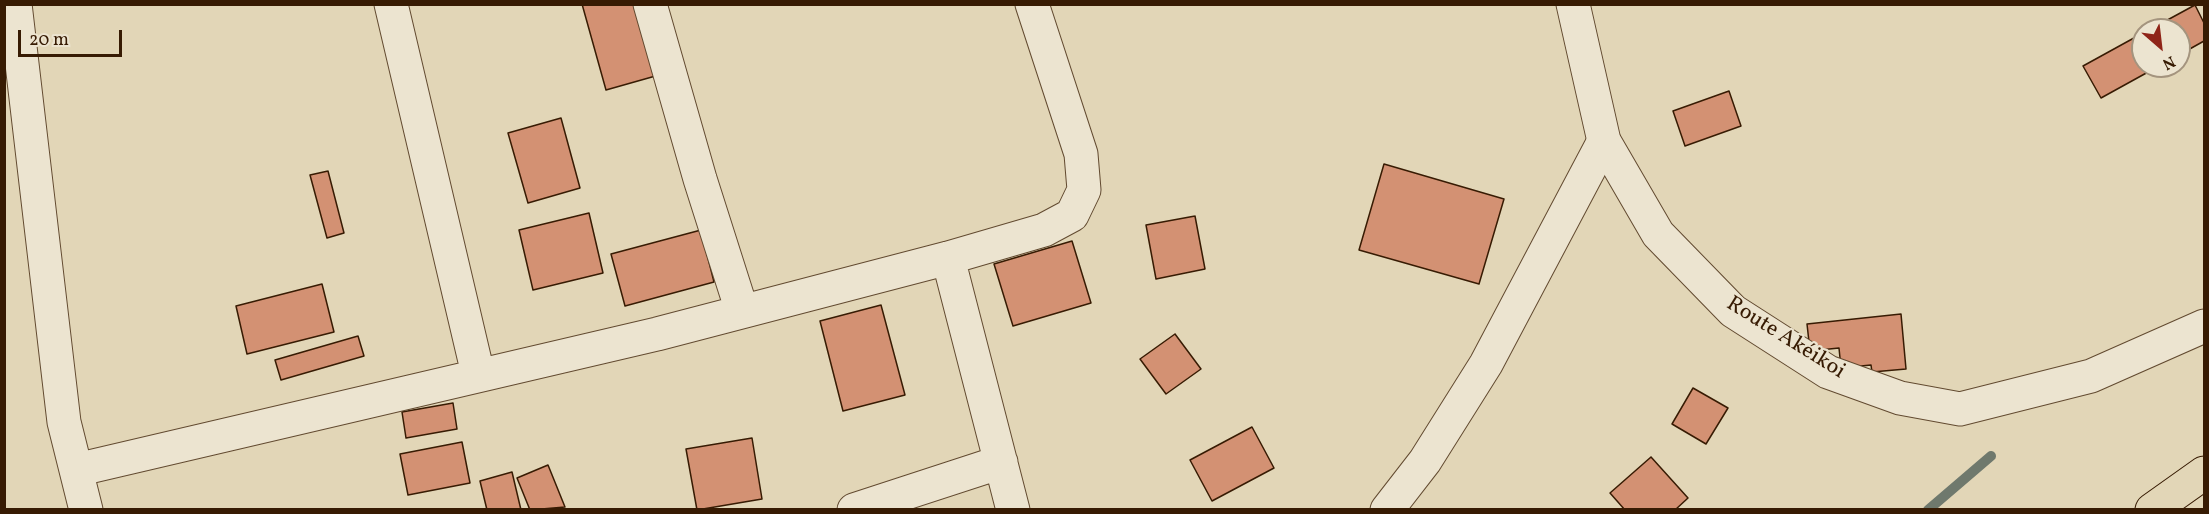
<!DOCTYPE html>
<html>
<head>
<meta charset="utf-8">
<style>
	body { margin:0 }
	#map { position:relative; width:2209px; height:514px; overflow:hidden; background:#e2d6b7; font-family:Vollkorn,serif }
	canvas { display:block }
	.frame { position:absolute; inset:0; border:6px solid #371b03; pointer-events:none }
	.north { position:absolute; left:2131px; top:18px; width:60px; height:60px; box-sizing:border-box; background:#ece4d0; border:2px solid #a4947e; border-radius:50%; rotate:152deg; font-size:16px; font-weight:700; line-height:24px; text-align:center; color:#371b03 }
	.north::after { content:''; display:block; margin:auto; width:21px; height:27px; background:#8f2418; clip-path:polygon(50% 0,100% 100%,50% 72%,0 100%) }
	.scale { position:absolute; left:18px; top:30px; width:104px; height:27px; box-sizing:border-box; border:3px solid #371b03; border-top:0; padding-left:8px; font-size:18px; line-height:21px; white-space:nowrap; color:#371b03; -webkit-text-stroke:4px #ece4d0; paint-order:stroke }
</style>
</head>
<body>
<div id="map">
<canvas width="2209" height="514"></canvas>
<div class="frame"></div>
<div class="north">N</div>
<div class="scale">20 m</div>
</div>
<script>
const c = document.querySelector('canvas').getContext('2d');
c.lineJoin = 'round';
function poly(rows) {
  const path = new Path2D();
  for (const r of rows) {
    path.moveTo(r[0], r[1]);
    for (let i = 2; i < r.length; i += 2) path.lineTo(r[i], r[i + 1]);
  }
  return path;
}
function trace(path, color, width, dash) {
  c.strokeStyle = color;
  c.lineWidth = width;
  c.lineCap = dash ? 'butt' : 'round';
  c.setLineDash(dash || []);
  c.stroke(path);
}
function fillPath(path, color) {
  c.fillStyle = color;
  c.fill(path, 'evenodd');
}
function drawText(font, color, halo, rows, align = 'center') {
  c.font = font + ' Vollkorn,serif';
  c.lineWidth = 4.5;
  c.setLineDash([]);
  c.textBaseline = 'middle';
  c.strokeStyle = halo;
  c.fillStyle = color;
  for (const [text, x, y, turn = 0] of rows) {
    c.save();
    c.translate(x, y);
    c.rotate((+turn || 0) * Math.PI / 180);
    c.textAlign = isNaN(turn) ? turn : align;
    if (halo) c.strokeText(text, 0, 0);
    c.fillText(text, 0, 0);
    c.restore();
  }
}
const stream = poly([
	[1928,510,1991,456]
]);
const building = poly([
	[582,4,639,4,659,75,606,90,582,4],
	[2195,5,2204,23,2204,41,2179,55,2179,30,2149,30,2195,5],
	[2143,33,2143,66,2159,66,2101,98,2083,66,2143,33],
	[1729,91,1741,126,1685,146,1673,111,1729,91],
	[561,118,580,188,528,203,508,133,561,118],
	[1384,164,1504,199,1479,284,1359,250,1384,164],
	[328,171,344,233,327,238,310,175,328,171],
	[589,213,603,273,533,290,519,230,589,213],
	[1195,216,1205,269,1156,279,1146,225,1195,216],
	[701,230,714,282,625,306,611,254,701,230],
	[1072,241,1091,303,1013,326,994,264,1072,241],
	[322,284,334,332,247,354,236,306,322,284],
	[881,305,905,395,843,411,820,321,881,305],
	[1901,314,1906,369,1872,372,1871,365,1841,368,1839,348,1810,351,1807,324,1901,314],
	[1175,334,1201,369,1166,394,1140,359,1175,334],
	[358,336,364,356,281,380,275,360,358,336],
	[1693,388,1728,408,1706,444,1672,424,1693,388],
	[453,403,457,429,406,438,402,412,453,403],
	[1252,427,1274,468,1212,501,1190,460,1252,427],
	[752,438,762,499,697,510,686,449,752,438],
	[462,442,470,483,408,495,400,454,462,442],
	[1651,457,1688,498,1675,510,1625,510,1610,493,1651,457],
	[548,465,565,507,530,510,517,478,548,465],
	[512,472,521,510,487,510,480,481,512,472]
]);
const minor = poly([
	[15,4,64,422,86,510],
	[391,4,478,374],
	[650,4,700,179,742,311],
	[948,258,1013,510],
	[76,470,657,334,948,258,1044,230,1072,215,1084,190,1081,154,1032,4],
	[854,510,1001,462],
	[1387,510,1425,461,1486,364,1604,141]
]);
const tertiary = poly([
	[1573,4,1604,141,1658,234,1733,311,1828,372,1900,398,1960,409,2091,376,2204,326]
]);
const trunk = poly([
	[2152,510,2204,473]
]);
const streetNames = [
	["Route Akéikoi",1785,339,32]
];
trace(stream, '#6f796d', 10);
fillPath(building, '#d39173');
trace(building, '#371b03', 1.5);
trace(minor, '#624a30', 35);
trace(tertiary, '#624a30', 35);
trace(trunk, '#371b03', 35);
trace(minor, '#ece4d0', 33);
trace(tertiary, '#ece4d0', 33);
trace(trunk, '#e2d6b7', 33);
drawText('22px', '#371b03', '#ece4d0', streetNames);
</script>
</body>
</html>
